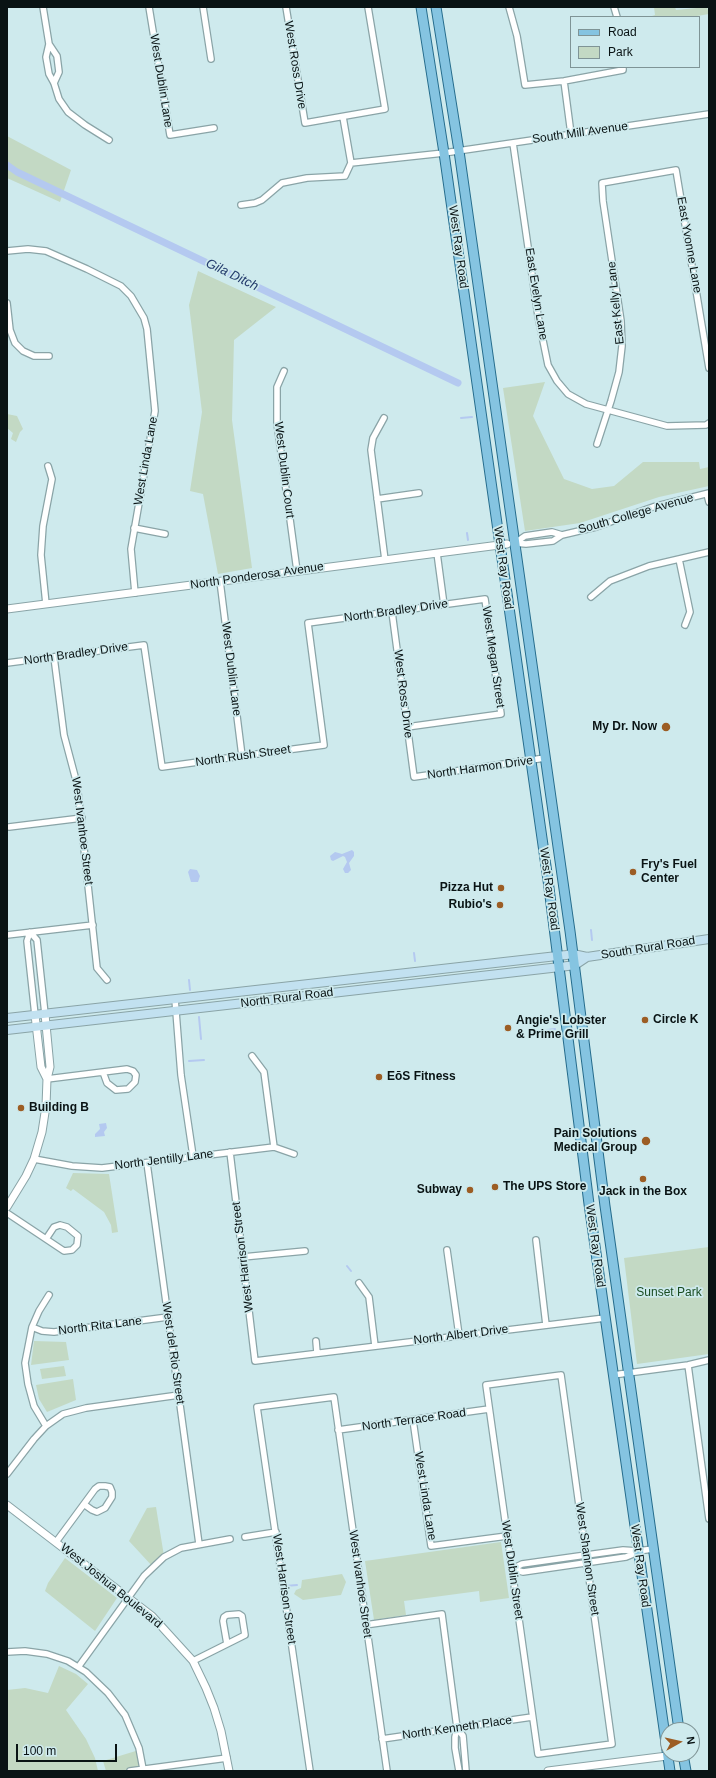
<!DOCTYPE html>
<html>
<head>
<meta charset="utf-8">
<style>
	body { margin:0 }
	#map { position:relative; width:716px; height:1778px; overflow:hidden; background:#ceeaed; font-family:Arial,sans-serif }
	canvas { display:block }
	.frame { position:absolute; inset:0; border:8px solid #091314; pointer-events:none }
	.legend { position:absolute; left:570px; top:16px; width:130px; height:52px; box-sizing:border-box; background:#ceeaed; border:1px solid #7f9496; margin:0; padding:5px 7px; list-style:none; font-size:12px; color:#091314 }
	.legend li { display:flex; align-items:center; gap:8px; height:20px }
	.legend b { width:20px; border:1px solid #7f9496 }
	.north { position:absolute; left:660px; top:1722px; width:40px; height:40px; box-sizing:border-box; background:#ceeaed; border:1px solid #7f9496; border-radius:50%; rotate:82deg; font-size:11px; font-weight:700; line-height:16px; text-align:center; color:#091314 }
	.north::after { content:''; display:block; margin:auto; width:14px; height:18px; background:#9c5d24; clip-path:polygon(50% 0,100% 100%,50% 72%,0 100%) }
	.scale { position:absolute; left:16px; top:1744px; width:101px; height:18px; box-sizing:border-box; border:2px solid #091314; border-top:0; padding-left:5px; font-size:12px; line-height:14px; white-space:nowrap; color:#091314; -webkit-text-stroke:3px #ceeaed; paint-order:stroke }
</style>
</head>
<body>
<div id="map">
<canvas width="716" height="1778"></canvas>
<div class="frame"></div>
<ul class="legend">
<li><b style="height:5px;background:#85c4e1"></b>Road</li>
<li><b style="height:11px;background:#c3d9c4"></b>Park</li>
</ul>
<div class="north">N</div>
<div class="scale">100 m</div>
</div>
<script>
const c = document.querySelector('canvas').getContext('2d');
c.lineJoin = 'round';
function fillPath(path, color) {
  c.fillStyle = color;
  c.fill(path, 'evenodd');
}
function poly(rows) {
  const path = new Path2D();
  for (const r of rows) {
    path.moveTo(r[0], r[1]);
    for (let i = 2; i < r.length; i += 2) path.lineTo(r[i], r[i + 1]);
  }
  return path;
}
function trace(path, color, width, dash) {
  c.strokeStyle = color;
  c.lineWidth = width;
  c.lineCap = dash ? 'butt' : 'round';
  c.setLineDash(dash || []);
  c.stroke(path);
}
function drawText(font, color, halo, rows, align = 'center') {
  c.font = font + ' Arial,sans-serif';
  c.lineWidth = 3.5;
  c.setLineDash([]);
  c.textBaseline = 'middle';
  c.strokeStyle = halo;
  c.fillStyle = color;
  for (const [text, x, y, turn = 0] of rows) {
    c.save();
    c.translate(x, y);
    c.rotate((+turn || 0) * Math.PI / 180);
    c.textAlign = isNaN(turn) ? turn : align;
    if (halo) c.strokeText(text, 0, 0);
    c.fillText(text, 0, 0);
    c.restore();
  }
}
const green = poly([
	[654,7,675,7,676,10,707,7,709,14,691,17,649,17,655,15],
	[7,136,71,170,60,202,7,178],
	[198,271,276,307,234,340,232,420,252,568,218,574,203,494,190,491,202,412,189,305],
	[545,382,533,416,564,479,592,489,614,486,643,462,699,462,700,469,709,467,709,486,659,497,580,523,525,531,503,388],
	[7,414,17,416,23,429,20,432,16,442,11,439,13,433,7,428],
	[73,1173,109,1174,118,1232,112,1233,111,1225,104,1212,73,1189,71,1191,66,1188],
	[709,1247,709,1354,637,1364,624,1258],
	[34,1341,66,1342,69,1360,31,1365],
	[64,1366,66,1376,42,1379,40,1369],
	[73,1379,76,1400,47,1412,39,1399,36,1385],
	[156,1507,164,1556,153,1567,129,1541,147,1508],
	[501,1542,509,1598,480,1602,479,1591,404,1601,406,1615,374,1620,365,1561],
	[65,1558,117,1598,95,1631,45,1591,48,1583],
	[342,1574,346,1582,341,1595,303,1600,294,1594,296,1590,301,1588,302,1580],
	[59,1666,76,1674,88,1684,66,1710,86,1739,95,1758,98,1771,7,1771,7,1690,25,1688,48,1693],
	[139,1750,143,1769,106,1771,103,1761]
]);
const water = poly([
	[352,850,354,852,354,856,349,863,351,870,348,873,345,873,343,869,347,862,345,857,343,856,333,861,331,860,330,856,335,852,342,854],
	[190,869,197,870,200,876,198,882,191,882,188,872],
	[106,1123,107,1128,104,1132,105,1136,95,1137,95,1134,100,1129,99,1124]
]);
const stream = poly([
	[461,418,472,417],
	[467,533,468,540],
	[591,930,592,940],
	[414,953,415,961],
	[189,980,190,990],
	[199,1017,201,1039],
	[547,1030,555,1029],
	[189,1061,204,1060],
	[347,1266,351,1271],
	[285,1586,297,1585]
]);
const canal = poly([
	[7,165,17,172,458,383]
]);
const minor = poly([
	[43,7,49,44,46,57,49,74,54,83,59,99,68,112,85,125,109,140],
	[149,7,170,135,214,128],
	[203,7,211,59],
	[286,7,305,123,385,109,368,7],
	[509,7,517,36,525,85,564,81,623,70,623,67],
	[614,7,617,17],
	[49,44,57,56,59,72,54,83],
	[564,81,571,134],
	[343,117,351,163],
	[513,143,538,316,548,365,557,381,568,394,586,404,667,426,706,425,709,423],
	[351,163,444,153,709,114],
	[241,205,255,203,262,200,282,183,307,178,345,176,351,163],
	[7,251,28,249,46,251,87,269,121,286,131,296,144,318,147,329,155,411,131,549,135,593],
	[7,303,10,330,15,343,23,351,34,356,49,356],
	[284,371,277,387,277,423,297,571],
	[384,418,373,438,371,450,385,560],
	[597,444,611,401,619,372,622,346,621,321,603,201,602,183,676,170,709,368],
	[707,494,709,502],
	[377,499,419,493],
	[134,528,165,534],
	[514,543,526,544,553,541,562,535,596,527,653,507,709,493],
	[515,543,525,536,552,532,562,535],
	[437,553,444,605],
	[679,559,690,612,685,625],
	[220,581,242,756],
	[591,597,610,581,649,566,709,552],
	[46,604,41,555,43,526,52,479,48,466],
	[392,612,414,777,545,758],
	[54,657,64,735,77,784,97,968,107,980],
	[7,663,144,645,162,767,242,756,324,745,308,623,485,599,501,714,407,727],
	[9,827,82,818],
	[7,935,93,925],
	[175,999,181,1075,193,1156],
	[35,1015,27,941,30,932,37,940,45,1014],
	[252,1056,264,1072,274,1147],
	[47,1079,127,1069,133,1071,136,1075,135,1082,128,1089,116,1090,107,1083,103,1072],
	[230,1152,255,1361,605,1318],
	[34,1159,72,1166,102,1168,274,1147,294,1154],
	[147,1163,199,1544],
	[7,1213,46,1239],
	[60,1225,67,1227,78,1236,77,1245,72,1250,64,1251,46,1239,54,1227,60,1225],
	[536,1240,546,1325],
	[447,1250,459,1335],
	[243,1257,305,1251],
	[359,1283,369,1297,375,1346],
	[32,1327,42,1331,54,1332,168,1317],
	[316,1341,317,1353],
	[688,1365,709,1519],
	[561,1375,612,1744,538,1754,486,1385,561,1375],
	[613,1375,688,1365,709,1360],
	[413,1420,431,1546,507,1536],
	[46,1426,34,1406,28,1384,25,1363,32,1327,39,1311,49,1295],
	[338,1430,489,1409],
	[7,1474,34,1439,46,1426,63,1414,86,1408,179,1395],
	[245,1537,276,1532],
	[56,1542,95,1489,99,1486,105,1486,110,1487,112,1492,112,1497,105,1508,97,1512,92,1510,85,1505],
	[512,1569,522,1564,579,1556,623,1550,638,1551,653,1549],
	[512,1569,523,1572,626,1557,638,1552],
	[365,1625,442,1614,457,1728,455,1737,455,1748,459,1771],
	[7,1652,25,1651,47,1654,68,1661,86,1672,108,1693,125,1715,139,1748,143,1769],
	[193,1661,245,1635,242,1616,239,1614,227,1615,224,1617,223,1621,227,1644],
	[79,1666,144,1576,164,1557,181,1548,230,1539],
	[457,1728,463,1736,466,1771],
	[382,1739,532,1717],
	[130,1771,227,1758],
	[310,1771,257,1407,334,1397,387,1771]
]);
const tertiary = poly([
	[7,609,507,544],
	[35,1015,41,1067,47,1079],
	[7,1207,26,1176,34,1159,42,1132,46,1106,47,1079,50,1067,45,1014],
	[7,1505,152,1616,193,1661,206,1688,214,1708,221,1731,229,1771],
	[548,1771,683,1754]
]);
const secondary = poly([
	[7,1018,566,955,573,954,587,957,709,939],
	[7,1030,560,967,575,965,587,957]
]);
const primary = poly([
	[421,7,444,153,548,880,589,1204,670,1771],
	[436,7,459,151,570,931,605,1206,679,1730],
	[683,1754,686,1771]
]);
const markers = [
	[666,727,5,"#9c5d24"],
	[633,872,4,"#9c5d24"],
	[501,888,4,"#9c5d24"],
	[500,905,4,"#9c5d24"],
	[645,1020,4,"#9c5d24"],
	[508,1028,4,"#9c5d24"],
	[379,1077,4,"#9c5d24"],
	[21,1108,4,"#9c5d24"],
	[646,1141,5,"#9c5d24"],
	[643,1179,4,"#9c5d24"],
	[495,1187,4,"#9c5d24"],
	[470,1190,4,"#9c5d24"]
];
const streetNames = [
	["West Ross Drive",295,65,81],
	["West Dublin Lane",161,81,81],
	["South Mill Avenue",580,133,-8],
	["East Yvonne Lane",689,245,80],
	["West Ray Road",458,247,82],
	["East Evelyn Lane",536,294,81],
	["East Kelly Lane",616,303,-96],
	["West Linda Lane",146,461,-80],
	["West Dublin Court",284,470,83],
	["South College Avenue",636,514,-16],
	["West Ray Road",503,568,82],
	["North Ponderosa Avenue",257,576,-8],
	["North Bradley Drive",396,611,-8],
	["North Bradley Drive",76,654,-8],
	["West Megan Street",493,657,82],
	["West Dublin Lane",231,669,83],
	["West Ross Drive",403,694,83],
	["North Rush Street",243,756,-8],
	["North Harmon Drive",480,768,-8],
	["West Ivanhoe Street",82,831,83],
	["West Ray Road",549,889,82],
	["South Rural Road",648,948,-9],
	["North Rural Road",287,998,-7],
	["North Jentilly Lane",164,1160,-7],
	["West Ray Road",595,1246,82],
	["West Harrison Street",243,1257,-97],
	["North Rita Lane",100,1326,-7],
	["North Albert Drive",461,1335,-7],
	["West del Rio Street",173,1353,82],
	["North Terrace Road",414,1420,-8],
	["West Linda Lane",425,1496,81],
	["West Shannon Street",587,1559,82],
	["West Ray Road",640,1566,82],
	["West Dublin Street",512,1570,82],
	["West Ivanhoe Street",360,1584,82],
	["West Joshua Boulevard",111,1586,39],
	["West Harrison Street",284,1589,82],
	["North Kenneth Place",457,1728,-8]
];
const poiNames = [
	["My Dr. Now",657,727,"right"],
	["Fry's Fuel",641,865],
	["Center",641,879],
	["Pizza Hut",493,888,"right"],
	["Rubio's",492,905,"right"],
	["Circle K",653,1020],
	["Angie's Lobster",516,1021],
	["& Prime Grill",516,1035],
	["EōS Fitness",387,1077],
	["Building B",29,1108],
	["Pain Solutions",637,1134,"right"],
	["Medical Group",637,1148,"right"],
	["The UPS Store",503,1187],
	["Subway",462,1190,"right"],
	["Jack in the Box",643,1192,"center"]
];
const parkNames = [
	["Sunset Park",669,1293]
];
const waterNames = [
	["Gila Ditch",232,275,26]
];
fillPath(green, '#c3d9c4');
fillPath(water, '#b4c9f0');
trace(stream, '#b4c9f0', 2);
trace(canal, '#b4c9f0', 7);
trace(minor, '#8aa4a7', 8);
trace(tertiary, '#8aa4a7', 9);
trace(secondary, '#8aa4a7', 10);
trace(primary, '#256c8c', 11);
trace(minor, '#fff', 5.5);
trace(tertiary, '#fff', 7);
trace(secondary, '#c2e1f0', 8);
trace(primary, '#85c4e1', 9);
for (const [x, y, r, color] of markers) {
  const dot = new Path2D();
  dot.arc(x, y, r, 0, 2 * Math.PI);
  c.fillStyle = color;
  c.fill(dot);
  trace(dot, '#ceeaed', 1.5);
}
drawText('12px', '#091314', '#ceeaed', streetNames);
drawText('bold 12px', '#091314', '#ceeaed', poiNames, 'left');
drawText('12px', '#1a4d22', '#ceeaed', parkNames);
drawText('italic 13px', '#233b6c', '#ceeaed', waterNames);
</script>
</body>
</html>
